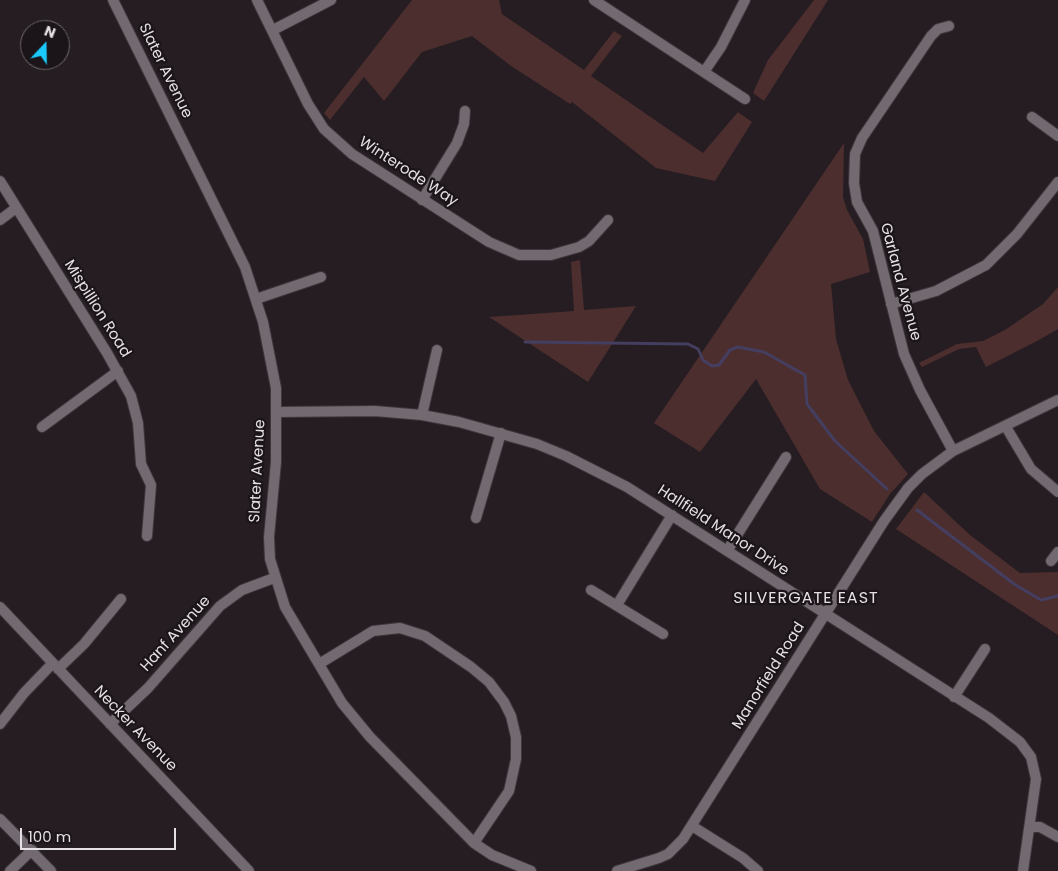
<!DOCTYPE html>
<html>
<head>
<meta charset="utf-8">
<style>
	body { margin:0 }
	#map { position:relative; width:1058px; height:871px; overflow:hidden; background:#251d22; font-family:Poppins,sans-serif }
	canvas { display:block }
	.north { position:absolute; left:20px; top:20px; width:50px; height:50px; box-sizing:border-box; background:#1b1419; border:1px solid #6c666a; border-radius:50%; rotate:21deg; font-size:14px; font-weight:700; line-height:20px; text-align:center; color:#e5e0e3 }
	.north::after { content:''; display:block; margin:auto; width:18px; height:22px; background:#1acafc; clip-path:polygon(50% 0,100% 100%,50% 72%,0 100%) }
	.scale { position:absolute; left:20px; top:828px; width:156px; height:22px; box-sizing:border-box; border:2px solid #e5e0e3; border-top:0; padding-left:6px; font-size:15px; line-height:18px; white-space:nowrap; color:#e5e0e3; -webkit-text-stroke:4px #1b1419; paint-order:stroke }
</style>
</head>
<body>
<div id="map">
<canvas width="1058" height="871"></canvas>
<div class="north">N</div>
<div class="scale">100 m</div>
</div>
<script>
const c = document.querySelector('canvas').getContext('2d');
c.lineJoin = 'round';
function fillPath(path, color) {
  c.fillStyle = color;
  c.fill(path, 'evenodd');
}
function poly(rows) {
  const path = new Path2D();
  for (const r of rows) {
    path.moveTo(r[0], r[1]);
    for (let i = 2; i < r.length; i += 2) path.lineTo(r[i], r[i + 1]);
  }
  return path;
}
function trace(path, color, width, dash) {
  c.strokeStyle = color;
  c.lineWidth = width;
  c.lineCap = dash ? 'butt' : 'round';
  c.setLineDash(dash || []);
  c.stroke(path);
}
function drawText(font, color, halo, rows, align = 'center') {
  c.font = font + ' Poppins,sans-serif';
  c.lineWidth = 4.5;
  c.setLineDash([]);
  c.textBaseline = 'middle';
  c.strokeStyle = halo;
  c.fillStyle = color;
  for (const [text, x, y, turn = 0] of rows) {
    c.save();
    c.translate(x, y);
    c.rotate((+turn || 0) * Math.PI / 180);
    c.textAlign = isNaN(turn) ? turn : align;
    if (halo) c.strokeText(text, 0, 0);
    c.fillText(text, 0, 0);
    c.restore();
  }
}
const green = poly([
	[412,0,499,0,502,14,584,70,614,31,622,36,591,76,703,153,738,112,752,122,715,181,656,168,572,102,570,104,511,66,472,36,422,52,384,101,364,77,330,120,324,113],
	[814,0,828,0,764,101,753,93,768,60],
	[844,143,843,197,847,210,863,239,870,272,831,284,836,339,848,380,874,431,908,474,890,494,872,522,820,489,756,379,700,452,654,423],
	[580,260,584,310,636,306,588,382,489,317,574,311,571,262],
	[1058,287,1058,329,1037,341,986,367,976,347,959,349,922,367,919,363,957,344,983,341,1005,330,1043,304],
	[924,492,970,535,1020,573,1058,572,1058,635,896,529]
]);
const stream = poly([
	[525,342,688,344,698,349,703,360,712,366,719,365,730,350,738,347,764,352,805,375,807,404,835,441,887,489],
	[917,510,1014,584,1041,600,1058,596]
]);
const minor = poly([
	[113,0,245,267,263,322,276,388,276,462,269,537,270,559,285,607,342,703,370,737,474,843,492,855,531,871],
	[257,0,308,104,324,129,352,154,489,242,519,255,551,255,579,247,589,241,608,220],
	[594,0,745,99],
	[949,26,938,29,931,36,862,138,855,154,854,183,857,202,873,231,904,354,920,390,953,451],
	[273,30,331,0],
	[704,72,721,47,745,0],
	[1032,117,1058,136],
	[0,181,107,353,131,396,138,423,141,464,151,485,147,536],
	[422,200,457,143,464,124,465,111],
	[0,220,16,208],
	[256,299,321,277],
	[891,304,936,291,986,265,1017,234,1058,182],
	[277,412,375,411,422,415,459,422,537,444,566,456,627,487,989,718,1020,742,1031,757,1036,779,1023,871],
	[422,415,437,350],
	[42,427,118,371],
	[1006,427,1031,469,1058,492],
	[476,518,501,433],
	[727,551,786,457],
	[1051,561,1058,552],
	[591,590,663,634],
	[617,605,672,515],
	[0,607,249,871],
	[319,664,373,631,400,628,425,636,471,667,489,682,504,702,511,716,516,737,516,759,509,791,474,843],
	[58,669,84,644,121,599],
	[954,697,985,649],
	[0,724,24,693,52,664],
	[110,724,148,688,220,606,242,590,274,578],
	[0,819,51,871],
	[692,826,743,858,758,871],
	[1030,827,1040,827,1058,837],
	[10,871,32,850],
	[617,871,659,858,668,854,683,839,884,521,908,488,922,474,953,451,1058,400]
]);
const streetNames = [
	["Slater Avenue",165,71,64],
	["Winterode Way",408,172,33],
	["Garland Avenue",900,282,75],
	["Mispillion Road",97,309,58],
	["Slater Avenue",258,471,-87],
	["Hallfield Manor Drive",723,531,33],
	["Hanf Avenue",176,634,-48],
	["Manorfield Road",769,676,-58],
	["Necker Avenue",135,729,46]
];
const neighbourhoodNames = [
	["SILVERGATE EAST",806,599]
];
fillPath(green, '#4c2e2e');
trace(stream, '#443e60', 3);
trace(minor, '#3d373b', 12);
trace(minor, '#736970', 10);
drawText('15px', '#e5e0e3', '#1b1419', streetNames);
c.letterSpacing = '1px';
drawText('16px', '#e5e0e3', '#1b1419', neighbourhoodNames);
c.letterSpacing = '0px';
</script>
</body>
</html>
